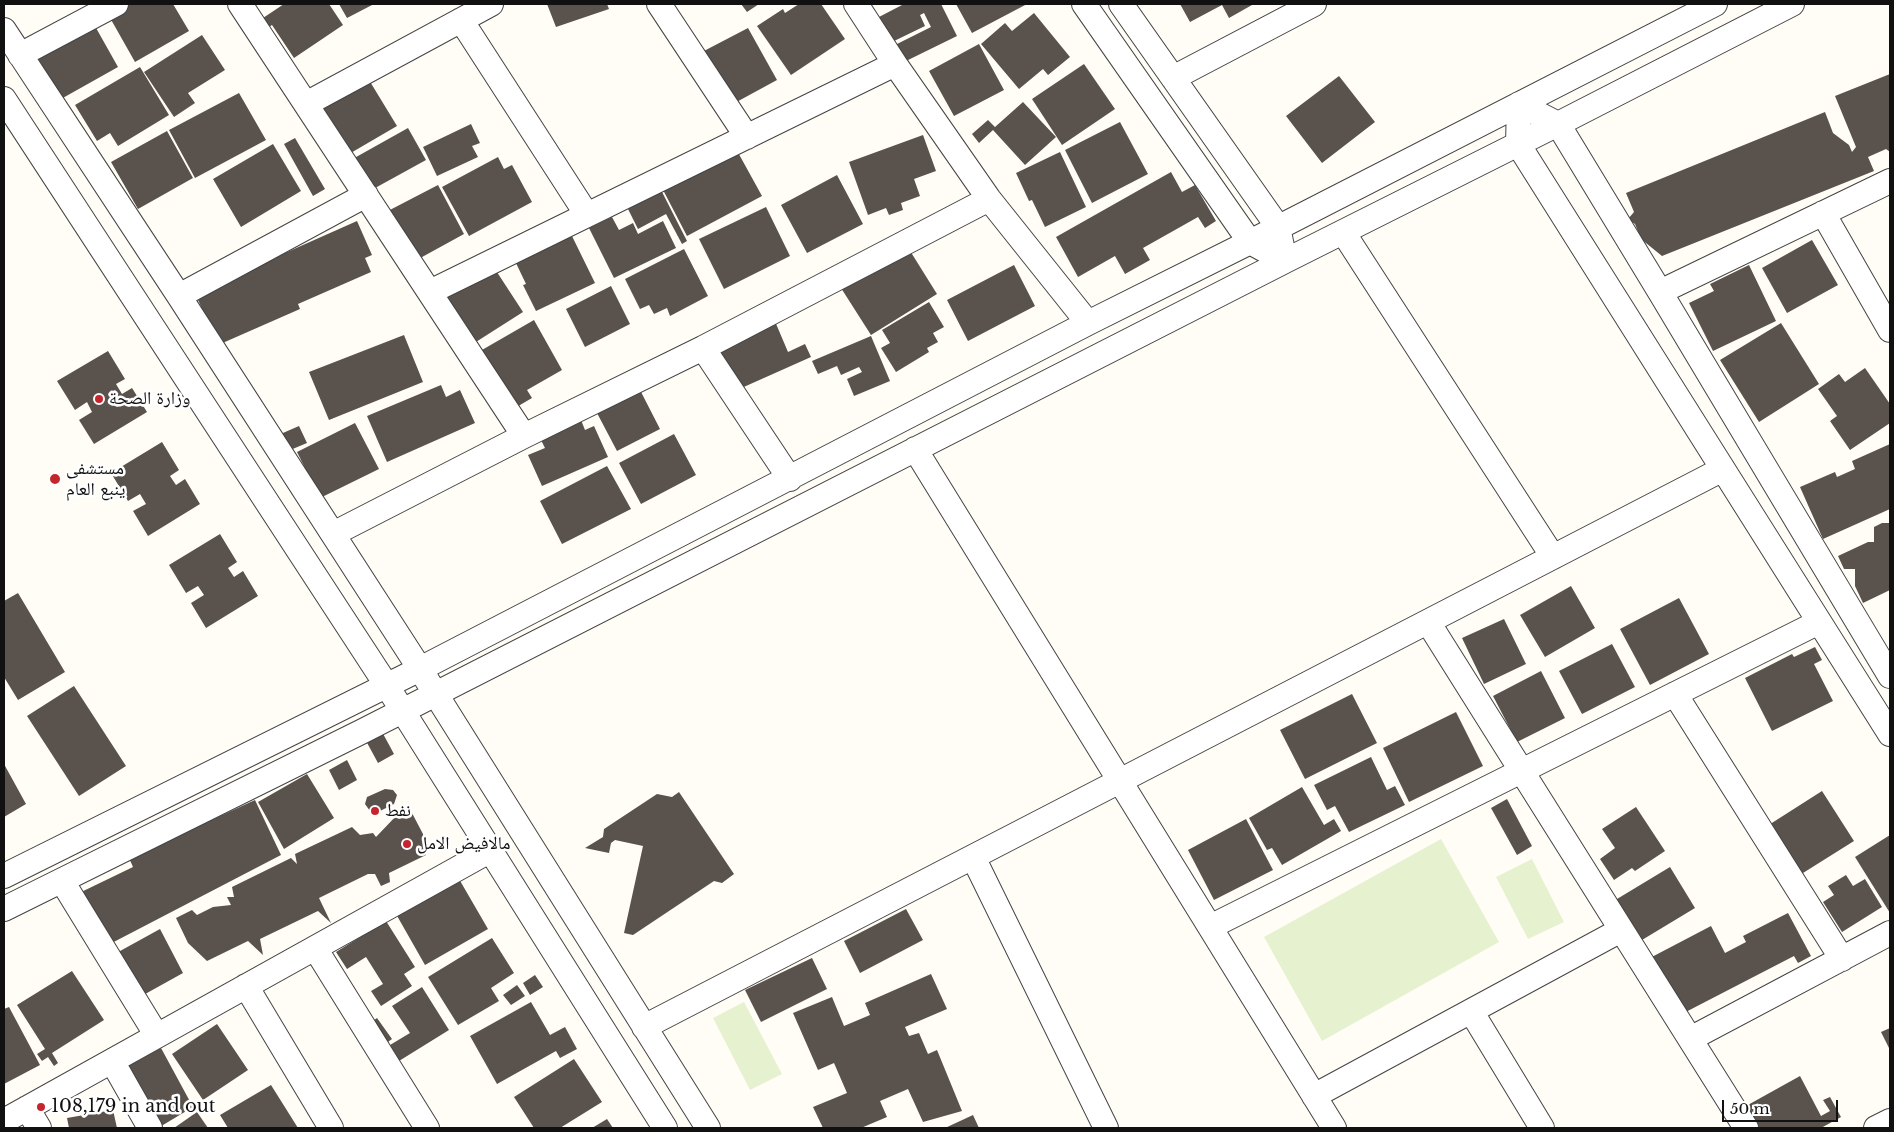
<!DOCTYPE html>
<html>
<head>
<meta charset="utf-8">
<style>
	body { margin:0 }
	#map { position:relative; width:1894px; height:1132px; overflow:hidden; background:#fffdf5; font-family:"Libre Baskerville",serif }
	canvas { display:block }
	.frame { position:absolute; inset:0; border:5px solid #111; pointer-events:none }
	.scale { position:absolute; left:1722px; top:1100px; width:116px; height:22px; box-sizing:border-box; border:2px solid #111; border-top:0; padding-left:6px; font-size:15px; line-height:18px; white-space:nowrap; color:#111; -webkit-text-stroke:4px #fff; paint-order:stroke }
</style>
</head>
<body>
<div id="map">
<canvas width="1894" height="1132"></canvas>
<div class="frame"></div>
<div class="scale">50 m</div>
</div>
<script>
const c = document.querySelector('canvas').getContext('2d');
c.lineJoin = 'round';
function fillPath(path, color) {
  c.fillStyle = color;
  c.fill(path, 'evenodd');
}
function poly(rows) {
  const path = new Path2D();
  for (const r of rows) {
    path.moveTo(r[0], r[1]);
    for (let i = 2; i < r.length; i += 2) path.lineTo(r[i], r[i + 1]);
  }
  return path;
}
function trace(path, color, width, dash) {
  c.strokeStyle = color;
  c.lineWidth = width;
  c.lineCap = dash ? 'butt' : 'round';
  c.setLineDash(dash || []);
  c.stroke(path);
}
function drawText(font, color, halo, rows, align = 'center') {
  c.font = font + ' "Libre Baskerville","Noto Naskh Arabic",serif';
  c.lineWidth = 5;
  c.setLineDash([]);
  c.textBaseline = 'middle';
  c.strokeStyle = halo;
  c.fillStyle = color;
  for (const [text, x, y, turn = 0] of rows) {
    c.save();
    c.translate(x, y);
    c.rotate((+turn || 0) * Math.PI / 180);
    c.textAlign = isNaN(turn) ? turn : align;
    if (halo) c.strokeText(text, 0, 0);
    c.fillText(text, 0, 0);
    c.restore();
  }
}
const pitch = poly([
	[1441,839,1499,942,1322,1041,1264,937],
	[1532,859,1564,922,1528,939,1496,877],
	[744,1002,782,1074,750,1090,713,1018]
]);
const building = poly([
	[131,4,173,4,189,31,135,62,109,16],
	[284,4,329,4,343,25,294,58,272,25,266,29,260,20],
	[339,4,374,4,347,18],
	[547,4,607,4,609,9,556,27],
	[741,4,759,4,747,12],
	[799,4,821,4,845,39,791,75,757,26,783,9,785,13],
	[904,4,941,4,957,36,904,62,895,45,931,27,924,13,920,15,925,26,890,43,877,18],
	[956,4,1027,4,972,33],
	[1180,4,1251,4,1252,5,1229,18,1222,5,1190,22],
	[1034,13,1070,57,1048,75,1043,69,1019,89,981,44,1005,23,1012,31],
	[91,19,118,67,61,99,34,51],
	[748,28,777,80,731,105,702,52],
	[202,35,225,70,188,93,195,103,174,117,144,72],
	[979,44,1004,90,954,116,929,71],
	[1084,64,1115,109,1062,145,1032,99],
	[140,67,169,115,118,146,110,133,97,141,75,105],
	[1890,74,1890,152,1886,149,1868,157,1874,171,1662,256,1641,239,1635,224,1628,219,1634,212,1626,193,1825,112,1833,133,1849,145,1852,152,1856,147,1835,96],
	[1339,76,1375,122,1322,163,1286,116],
	[369,80,397,126,349,154,318,101],
	[239,93,266,140,195,178,169,130],
	[1023,102,1056,137,1025,165,993,130,979,143,972,134,988,120,995,127],
	[1120,122,1148,174,1092,203,1065,150],
	[471,124,480,143,472,146,478,157,437,176,423,147],
	[408,128,426,160,366,193,349,161],
	[167,131,193,178,138,209,111,162],
	[923,135,936,171,914,179,920,196,901,203,903,210,889,215,886,208,868,215,849,162],
	[295,138,325,189,313,196,284,144],
	[273,144,301,191,241,227,213,179],
	[735,147,762,196,687,236,661,186],
	[1060,152,1086,207,1045,227,1032,200,1029,201,1016,173],
	[498,157,504,169,512,165,532,202,469,236,442,187],
	[1171,172,1182,192,1195,185,1216,221,1205,228,1198,217,1143,248,1150,260,1125,274,1115,256,1078,277,1056,237],
	[837,175,863,224,807,253,781,205],
	[438,185,464,234,413,262,386,212],
	[660,188,687,241,682,244,666,214,638,229,626,205],
	[766,207,790,256,724,289,699,239],
	[612,217,619,230,633,223,638,234,663,221,676,248,614,278,589,228],
	[357,221,372,255,365,258,371,272,298,304,300,309,218,345,195,293],
	[571,234,595,283,536,311,523,285,526,284,515,261],
	[1812,240,1838,285,1787,313,1762,268],
	[907,246,937,294,871,335,841,288],
	[684,249,708,296,670,316,667,308,654,314,649,305,640,309,625,279],
	[1014,265,1035,306,968,341,947,300],
	[1749,265,1776,321,1713,351,1689,303,1714,291,1710,284],
	[493,266,523,312,468,347,438,302],
	[611,286,630,324,585,347,566,309],
	[929,302,944,327,933,333,938,342,927,348,929,352,896,372,881,348,890,343,882,330],
	[774,319,788,352,805,344,811,357,737,390,716,345],
	[534,320,562,370,527,390,532,398,508,412,475,354],
	[1781,323,1819,384,1759,422,1720,360],
	[404,335,423,382,329,420,309,372],
	[871,336,890,381,854,396,847,379,862,372,859,367,841,375,837,366,818,374,812,361],
	[108,351,125,379,116,384,122,394,132,388,147,412,94,444,79,420,92,412,87,402,75,410,57,381],
	[1865,368,1890,404,1890,423,1850,450,1830,421,1837,416,1818,389,1839,374,1845,382],
	[441,385,446,397,460,390,475,423,387,462,367,416],
	[640,390,660,429,617,451,597,413],
	[581,420,585,430,594,426,608,457,542,486,528,455,545,448,540,438],
	[355,423,379,469,320,498,297,452],
	[299,426,307,443,283,453,276,436],
	[674,434,696,475,641,504,619,463],
	[162,442,179,470,170,476,176,485,185,479,200,504,148,536,133,511,146,504,140,494,128,501,111,473],
	[1890,444,1890,509,1823,539,1800,487,1835,472,1837,477,1855,469,1852,461],
	[607,466,631,509,562,544,540,501],
	[1882,523,1890,523,1890,590,1863,603,1855,586,1855,569,1844,569,1838,556,1868,542,1874,542,1874,527],
	[220,534,237,562,228,568,234,577,243,571,258,596,206,628,191,603,204,595,198,586,186,593,169,565],
	[1571,586,1595,628,1545,657,1520,615],
	[18,593,65,672,18,700,4,677,4,601],
	[1679,598,1709,654,1650,685,1620,629],
	[1504,619,1526,664,1484,684,1462,638],
	[1612,644,1635,687,1582,714,1559,671],
	[1815,647,1822,660,1814,664,1833,701,1772,731,1745,678,1792,654,1794,657],
	[1541,671,1565,718,1517,742,1493,696],
	[74,686,126,766,79,796,27,716],
	[1352,694,1377,743,1305,779,1280,730],
	[1456,712,1483,766,1409,802,1383,748],
	[381,730,394,754,378,763,365,739],
	[1371,757,1387,790,1395,786,1405,805,1349,832,1335,806,1327,810,1314,785],
	[347,760,357,780,339,790,329,770],
	[4,764,26,804,4,817],
	[307,774,334,818,284,849,258,802],
	[1302,787,1324,825,1334,819,1341,831,1282,865,1272,848,1267,850,1249,818],
	[385,789,393,790,397,795,394,804,378,812,370,811,365,804,367,797],
	[1822,791,1854,841,1795,878,1764,828],
	[679,792,734,874,722,883,714,881,633,935,624,933,643,846,615,840,611,843,609,853,585,848,603,837,604,829,657,794,672,797],
	[1507,799,1532,846,1517,855,1491,808],
	[255,800,281,855,106,946,75,895,133,867,129,858],
	[1636,807,1665,851,1635,871,1632,868,1614,880,1600,859,1615,848,1602,829],
	[412,813,423,834,426,855,389,873,390,882,381,886,375,874,368,874,319,898,331,923,318,911,260,939,263,955,248,941,207,961,188,943,176,918,192,910,197,915,213,907,231,905,227,897,234,897,232,887,291,858,297,864,295,854,352,827,360,835,373,833,376,837,397,815],
	[1246,819,1273,870,1214,900,1188,850],
	[1890,835,1890,913,1855,857],
	[1670,867,1695,908,1637,943,1612,902],
	[1846,875,1853,886,1865,879,1882,907,1842,932,1823,902,1834,895,1828,886],
	[459,879,488,929,425,965,396,914],
	[906,909,923,940,860,973,844,941],
	[1788,913,1811,956,1798,963,1794,956,1678,1016,1648,959,1711,926,1725,953,1746,942,1743,936],
	[386,921,415,967,404,974,412,986,381,1006,371,991,383,984,366,957,347,969,336,952],
	[160,929,183,973,138,998,111,956],
	[492,938,514,973,491,988,499,1001,458,1025,428,977],
	[812,958,827,989,761,1022,745,990],
	[72,971,104,1020,52,1053,58,1063,54,1066,48,1057,42,1061,37,1054,45,1049,17,1005],
	[931,974,947,1009,905,1027,909,1036,919,1033,928,1054,937,1050,962,1111,923,1122,908,1089,880,1101,887,1117,861,1128,823,1128,813,1107,847,1093,834,1063,818,1070,793,1013,832,997,844,1026,870,1015,865,1003],
	[535,975,543,987,530,995,523,983],
	[517,985,525,996,511,1005,503,995],
	[422,987,449,1030,399,1061,390,1045,410,1033,392,1006],
	[531,1002,550,1035,565,1027,577,1049,560,1058,556,1051,497,1084,470,1036],
	[9,1007,40,1065,4,1084,4,1009],
	[377,1018,392,1039,381,1047,366,1026],
	[217,1024,248,1070,203,1100,172,1054],
	[1890,1028,1890,1050,1881,1032],
	[161,1048,193,1107,158,1128,120,1070],
	[574,1059,602,1102,560,1128,534,1128,514,1097],
	[1800,1076,1821,1116,1830,1111,1823,1100,1830,1097,1841,1117,1821,1128,1758,1128,1746,1106],
	[271,1085,298,1128,228,1128,220,1115],
	[113,1110,117,1128,69,1128,67,1118],
	[197,1112,208,1128,174,1128],
	[973,1115,979,1128,945,1128],
	[607,1119,613,1128,592,1128]
]);
const minor = poly([
	[240,4,524,436],
	[659,4,747,137],
	[856,4,895,64,989,199,1088,323],
	[1084,4,1250,242,1285,261,1558,124,1792,4],
	[461,20,587,215],
	[4,30,179,296,420,669,1088,323,1250,242,1715,4],
	[20,55,116,4],
	[1173,78,1314,4],
	[4,99,387,686,665,1128],
	[306,104,491,4],
	[1823,213,1890,330],
	[1343,232,1553,557],
	[430,292,895,64],
	[1660,292,1890,181],
	[179,296,366,195],
	[703,348,790,479],
	[915,449,1334,1128],
	[333,534,524,436,703,348,989,199],
	[1428,622,1746,1128],
	[1890,676,1660,292,1558,124,1519,104,1518,144,1890,734],
	[1675,694,1842,959],
	[973,857,1106,1128],
	[4,876,420,669,708,1128],
	[62,881,157,1036],
	[4,909,363,731,1285,261,1278,227,1121,4],
	[1210,927,1819,622],
	[315,948,427,1128],
	[246,986,331,1128],
	[1471,1011,1542,1128],
	[644,1027,1723,469],
	[1690,1039,1890,933],
	[112,1061,150,1128],
	[1314,1096,1621,930],
	[27,1108,39,1128],
	[4,1121,491,850],
	[1876,1128,1890,1121]
]);
const markers = [
	[99,399,5,"#c4262e"],
	[55,479,6,"#c4262e"],
	[375,811,5,"#c4262e"],
	[407,844,5,"#c4262e"],
	[41,1107,5,"#c4262e"]
];
const poiNames = [
	["وزارة الصحة",109,399],
	["مستشفى",66,469],
	["ينبع العام",66,490],
	["نفط",385,811],
	["مالافيض الامل",417,844],
	["108,179 in and out",51,1107]
];
fillPath(pitch, '#e6f2cf');
fillPath(building, '#5a524d');
trace(minor, '#444', 26);
trace(minor, '#fff', 24);
for (const [x, y, r, color] of markers) {
  const dot = new Path2D();
  dot.arc(x, y, r, 0, 2 * Math.PI);
  c.fillStyle = color;
  c.fill(dot);
  trace(dot, '#fff', 2);
}
drawText('18px', '#111', '#fff', poiNames, 'left');
</script>
</body>
</html>
